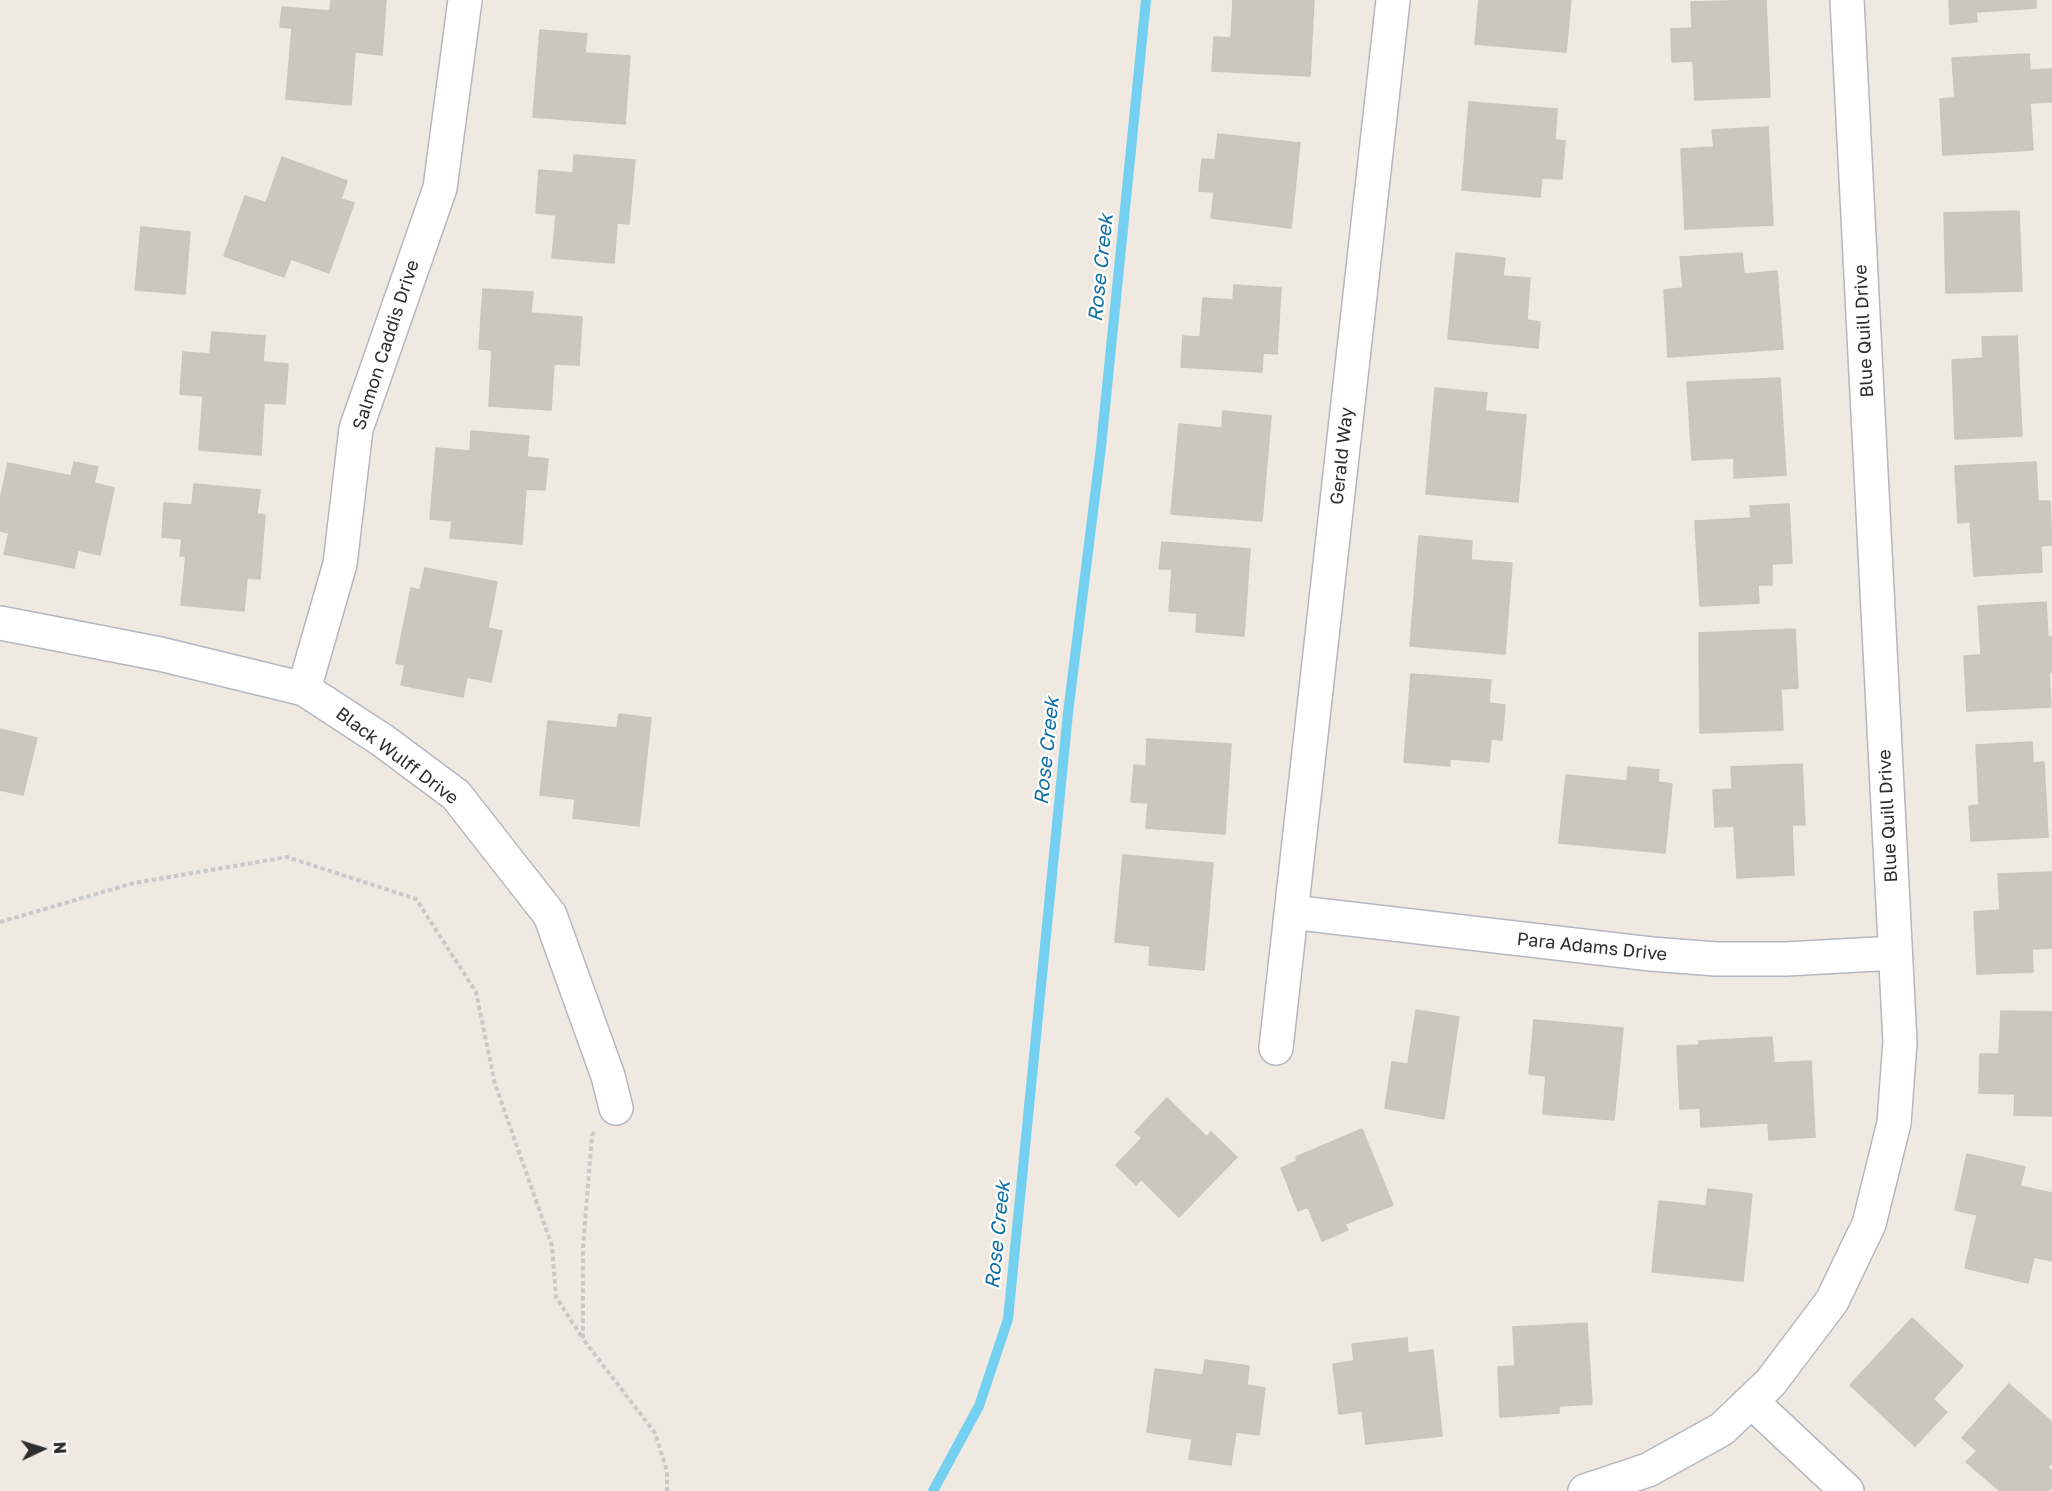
<!DOCTYPE html>
<html>
<head>
<meta charset="utf-8">
<style>
	body { margin:0 }
	#map { position:relative; width:2052px; height:1491px; overflow:hidden; background:#efe9e1; font-family:"Golos Text",sans-serif }
	canvas { display:block }
	.north { position:absolute; left:12px; top:1419px; width:60px; height:60px; -webkit-text-stroke:4px #fff; paint-order:stroke; rotate:86deg; font-size:16px; font-weight:700; line-height:24px; text-align:center; color:#2e2e2e }
	.north::after { content:''; display:block; margin:auto; width:21px; height:27px; background:#2e2e2e; clip-path:polygon(50% 0,100% 100%,50% 72%,0 100%) }
</style>
</head>
<body>
<div id="map">
<canvas width="2052" height="1491"></canvas>
<div class="north">N</div>
</div>
<script>
const c = document.querySelector('canvas').getContext('2d');
c.lineJoin = 'round';
function poly(rows) {
  const path = new Path2D();
  for (const r of rows) {
    path.moveTo(r[0], r[1]);
    for (let i = 2; i < r.length; i += 2) path.lineTo(r[i], r[i + 1]);
  }
  return path;
}
function trace(path, color, width, dash) {
  c.strokeStyle = color;
  c.lineWidth = width;
  c.lineCap = dash ? 'butt' : 'round';
  c.setLineDash(dash || []);
  c.stroke(path);
}
function fillPath(path, color) {
  c.fillStyle = color;
  c.fill(path, 'evenodd');
}
function drawText(font, color, halo, rows, align = 'center') {
  c.font = font + ' "Golos Text",sans-serif';
  c.lineWidth = 4.5;
  c.setLineDash([]);
  c.textBaseline = 'middle';
  c.strokeStyle = halo;
  c.fillStyle = color;
  for (const [text, x, y, turn = 0] of rows) {
    c.save();
    c.translate(x, y);
    c.rotate((+turn || 0) * Math.PI / 180);
    c.textAlign = isNaN(turn) ? turn : align;
    if (halo) c.strokeText(text, 0, 0);
    c.fillText(text, 0, 0);
    c.restore();
  }
}
const stream = poly([
	[933,1491,979,1406,1008,1319,1068,713,1101,447,1146,0]
]);
const building = poly([
	[331,0,386,0,382,55,355,52,351,105,286,99,292,28,280,27,282,7,330,11,331,0],
	[1233,0,1314,0,1310,76,1212,71,1214,37,1231,38,1233,0],
	[1479,0,1571,0,1566,52,1475,44,1479,0],
	[1766,0,1770,97,1695,100,1693,61,1672,62,1671,29,1692,28,1691,2,1766,0],
	[1949,0,2036,0,2036,8,1976,12,1977,22,1950,24,1949,0],
	[540,30,587,34,585,53,630,56,625,124,533,117,540,30],
	[2029,54,2030,70,2052,69,2052,102,2030,103,2033,150,1943,155,1940,99,1955,98,1952,58,2029,54],
	[1469,102,1557,109,1555,140,1565,141,1562,179,1542,178,1540,197,1462,190,1469,102],
	[1768,127,1773,225,1685,229,1681,149,1714,147,1712,130,1768,127],
	[1218,134,1300,143,1291,228,1211,218,1214,192,1199,191,1202,159,1215,160,1218,134],
	[574,155,635,160,629,224,617,223,614,263,552,258,556,215,536,213,539,170,573,173,574,155],
	[282,157,347,181,341,199,354,203,329,273,291,259,284,277,224,256,245,196,266,203,282,157],
	[2019,211,2022,291,1946,293,1944,213,2019,211],
	[141,227,190,232,185,294,135,290,141,227],
	[1456,253,1505,258,1503,276,1530,278,1527,320,1540,322,1538,348,1448,339,1456,253],
	[1742,253,1744,274,1777,271,1783,349,1668,357,1664,290,1683,288,1680,257,1742,253],
	[1234,285,1281,288,1277,354,1263,353,1262,372,1181,367,1183,336,1200,337,1203,298,1233,300,1234,285],
	[483,289,533,292,531,313,582,317,579,365,554,364,551,410,489,406,492,350,479,349,483,289],
	[212,332,265,336,263,362,288,364,285,404,264,403,261,455,199,450,203,396,180,394,183,352,210,354,212,332],
	[2017,336,2022,436,1955,439,1952,360,1983,358,1982,337,2017,336],
	[1780,378,1786,475,1734,478,1734,458,1692,460,1687,382,1780,378],
	[1435,388,1487,393,1485,411,1526,415,1518,502,1426,494,1435,388],
	[1223,411,1271,416,1262,521,1171,514,1179,424,1222,428,1223,411],
	[471,431,529,436,527,457,548,459,545,490,526,489,522,544,450,538,452,521,430,519,436,448,470,451,471,431],
	[74,462,98,467,94,483,114,488,100,555,78,550,74,568,4,554,9,533,0,531,0,500,8,463,71,476,74,462],
	[2036,462,2038,501,2050,501,2052,545,2041,546,2042,572,1974,576,1970,522,1958,523,1955,466,2036,462],
	[194,484,260,490,257,514,265,515,260,579,247,578,244,611,181,605,186,556,180,556,182,539,162,537,164,503,192,505,194,484],
	[1789,504,1792,563,1772,564,1772,585,1758,585,1759,603,1700,606,1695,521,1751,518,1750,506,1789,504],
	[1419,536,1472,541,1471,560,1512,563,1505,654,1410,646,1419,536],
	[1162,542,1250,549,1244,636,1196,632,1197,613,1169,611,1172,569,1159,569,1162,542],
	[425,568,497,582,488,628,502,631,491,682,467,677,463,697,401,685,405,665,396,663,411,588,420,590,425,568],
	[2046,602,2048,637,2052,637,2052,672,2049,673,2051,707,1967,711,1964,656,1981,655,1978,606,2046,602],
	[1795,629,1798,688,1781,689,1783,730,1700,733,1699,633,1795,629],
	[1411,674,1491,680,1489,703,1505,705,1502,740,1491,739,1489,762,1450,759,1450,766,1404,762,1411,674],
	[619,714,651,718,639,826,573,818,575,799,540,795,548,721,617,728,619,714],
	[0,729,37,738,23,795,0,790,0,729],
	[1147,739,1231,744,1225,834,1146,828,1148,803,1131,802,1134,765,1146,766,1147,739],
	[2032,742,2033,763,2044,762,2048,837,1971,841,1969,806,1979,805,1976,745,2032,742],
	[1802,764,1805,825,1792,825,1794,875,1737,878,1734,826,1715,827,1713,790,1732,789,1731,767,1802,764],
	[1628,767,1659,770,1658,782,1672,784,1665,853,1559,843,1566,775,1627,781,1628,767],
	[1123,855,1213,863,1204,970,1149,965,1150,946,1115,942,1123,855],
	[2052,872,2052,948,2032,949,2033,972,1977,974,1974,912,2000,910,1998,874,2052,872],
	[1416,1010,1459,1017,1444,1119,1385,1108,1392,1062,1408,1064,1416,1010],
	[2001,1011,2052,1012,2052,1116,2014,1115,2015,1094,1979,1093,1980,1054,1999,1054,2001,1011],
	[1534,1020,1623,1028,1614,1120,1543,1114,1546,1076,1529,1074,1534,1020],
	[1772,1037,1774,1063,1811,1061,1815,1137,1769,1140,1768,1123,1701,1127,1700,1108,1680,1109,1677,1046,1699,1045,1699,1041,1772,1037],
	[1167,1098,1207,1137,1211,1132,1237,1157,1179,1217,1141,1179,1136,1185,1116,1165,1142,1138,1135,1132,1167,1098],
	[1362,1129,1393,1205,1345,1224,1348,1230,1322,1241,1308,1207,1298,1211,1281,1168,1297,1161,1296,1157,1362,1129],
	[1967,1154,2025,1167,2020,1186,2052,1193,2052,1261,2034,1257,2028,1283,1965,1268,1977,1215,1955,1210,1967,1154],
	[1708,1189,1752,1194,1743,1281,1652,1272,1659,1201,1706,1206,1708,1189],
	[1912,1318,1963,1366,1933,1399,1947,1412,1915,1446,1850,1385,1912,1318],
	[1587,1323,1592,1404,1559,1406,1559,1413,1500,1417,1498,1367,1515,1366,1513,1327,1587,1323],
	[1407,1338,1408,1353,1433,1350,1442,1436,1366,1444,1362,1411,1339,1414,1333,1364,1354,1361,1352,1344,1407,1338],
	[1205,1360,1249,1366,1247,1385,1265,1388,1259,1435,1236,1432,1231,1465,1189,1459,1192,1439,1147,1432,1155,1369,1203,1375,1205,1360],
	[2009,1384,2052,1422,2052,1463,2048,1467,2052,1471,2052,1487,2048,1491,2000,1491,1966,1462,1977,1451,1962,1438,2009,1384]
]);
const path = poly([
	[0,922,134,883,287,857,416,899,476,992,495,1084,552,1246,556,1297,583,1339],
	[594,1132,592,1135,583,1247,583,1339,655,1433,667,1471,667,1491]
]);
const street = poly([
	[0,623,160,654,304,689,382,740,456,795,550,915,608,1076,616,1108],
	[304,689,340,564,356,429,440,188,465,0],
	[1291,912,1651,954,1716,959,1786,959,1895,953],
	[1276,1048,1393,0],
	[1751,1401,1847,1491],
	[1585,1491,1648,1470,1722,1429,1771,1382,1832,1301,1869,1224,1894,1123,1900,1042,1847,0]
]);
const streetNames = [
	["Blue Quill Drive",1864,331,-93],
	["Salmon Caddis Drive",386,345,-72],
	["Gerald Way",1342,456,-84],
	["Black Wulff Drive",397,756,37],
	["Blue Quill Drive",1888,816,-93],
	["Para Adams Drive",1592,947,6]
];
const waterNames = [
	["Rose Creek",1101,268,-84],
	["Rose Creek",1047,751,-84],
	["Rose Creek",998,1235,-84]
];
trace(stream, '#75cff0', 10);
fillPath(building, '#cbc7bf');
trace(building, '#cbc5ba', 1.5);
trace(street, '#b4b7c1', 36);
trace(path, '#c9c9c9', 4, [4.5, 3]);
trace(street, '#fff', 33);
drawText('18px', '#2e2e2e', '#fff', streetNames);
drawText('italic 20px', '#0d6fa3', '#fff', waterNames);
</script>
</body>
</html>
